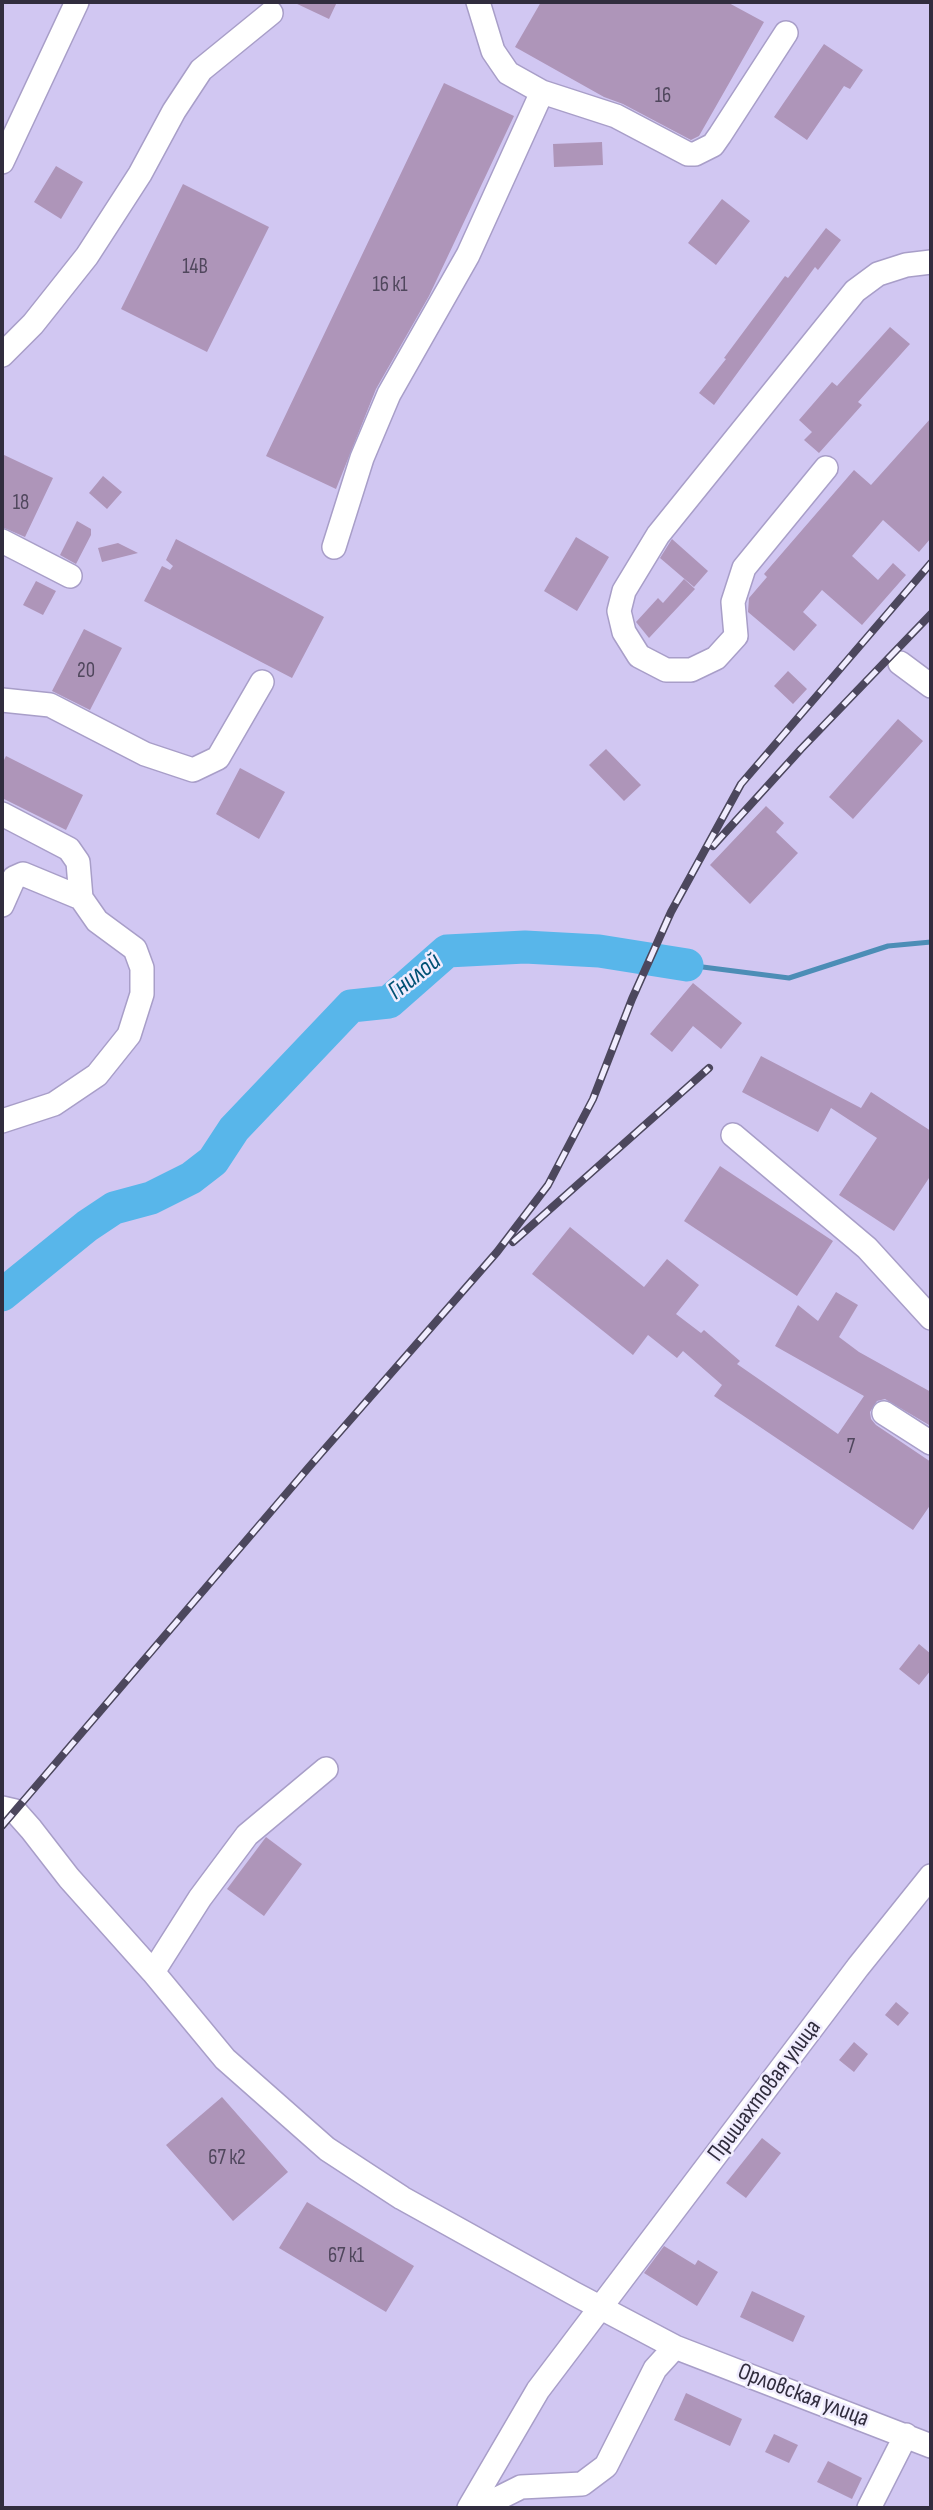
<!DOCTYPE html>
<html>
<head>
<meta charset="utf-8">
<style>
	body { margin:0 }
	#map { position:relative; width:933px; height:2510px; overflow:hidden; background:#d1c7f2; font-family:"Sofia Sans Condensed",sans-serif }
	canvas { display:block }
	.frame { position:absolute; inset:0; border:4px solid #312d3e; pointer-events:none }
</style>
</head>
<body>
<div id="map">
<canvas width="933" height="2510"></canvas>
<div class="frame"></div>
</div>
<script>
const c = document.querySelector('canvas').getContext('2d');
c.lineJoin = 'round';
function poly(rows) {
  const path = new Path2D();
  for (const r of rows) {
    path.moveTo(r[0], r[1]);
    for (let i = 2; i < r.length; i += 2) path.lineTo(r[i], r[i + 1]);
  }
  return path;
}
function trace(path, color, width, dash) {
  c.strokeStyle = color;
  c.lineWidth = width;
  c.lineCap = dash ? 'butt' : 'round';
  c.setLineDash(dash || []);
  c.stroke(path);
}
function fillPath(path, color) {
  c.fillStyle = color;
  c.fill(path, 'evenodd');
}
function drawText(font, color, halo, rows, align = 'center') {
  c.font = font + ' "Sofia Sans Condensed",sans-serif';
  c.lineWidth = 5;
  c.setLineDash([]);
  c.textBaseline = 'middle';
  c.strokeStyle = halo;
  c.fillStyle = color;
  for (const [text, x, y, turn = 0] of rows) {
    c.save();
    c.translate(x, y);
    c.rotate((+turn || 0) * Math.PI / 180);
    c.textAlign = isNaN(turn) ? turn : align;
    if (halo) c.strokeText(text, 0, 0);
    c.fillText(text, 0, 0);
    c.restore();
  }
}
const stream = poly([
	[687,965,789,978,888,946,931,942]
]);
const river = poly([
	[2,1295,87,1226,114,1208,151,1198,191,1178,213,1161,234,1129,351,1006,389,1002,447,951,525,947,599,951,687,965]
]);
const building = poly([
	[293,2,337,2,329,19],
	[541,2,727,2,764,22,699,136,691,140,623,104,604,97,515,47],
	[824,44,863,70,850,89,844,86,807,140,774,117],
	[444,83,514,116,429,296,376,389,336,489,266,456],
	[602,142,603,165,554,167,553,144],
	[56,166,83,182,61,219,34,202],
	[183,184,269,227,207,352,121,309],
	[722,199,750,221,716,265,688,243],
	[826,228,841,240,818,270,815,267,714,405,699,393,726,359,724,358,785,276,788,278],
	[890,327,910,344,858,402,862,405,819,453,804,440,812,432,799,420,832,382,837,386],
	[931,418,931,538,919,552,883,520,852,556,878,580,893,563,906,575,862,625,822,590,803,612,817,625,794,651,748,612,749,598,767,577,764,574,854,470,871,485],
	[2,454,53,478,25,537,2,527],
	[103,476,122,492,107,509,89,493],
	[77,521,91,529,91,535,76,564,60,555],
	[576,537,609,557,577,611,544,591],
	[176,539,324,617,292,678,144,601,162,566,170,570,173,566,166,560],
	[672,539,708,571,694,587,660,558],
	[118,543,138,553,102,562,98,548],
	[684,579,695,589,649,638,636,622,658,598,663,603],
	[36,581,56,591,43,615,23,605],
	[84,629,122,648,90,710,52,691],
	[788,671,807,689,793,704,774,686],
	[898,719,923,741,853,819,829,797],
	[606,749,641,785,624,801,589,765],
	[6,756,83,795,66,830,2,798,2,764],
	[240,768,285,792,259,839,216,814],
	[766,806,784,823,776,832,798,853,750,904,710,865],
	[693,983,742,1023,721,1049,693,1026,672,1052,650,1034],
	[761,1056,861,1108,871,1092,931,1131,931,1175,894,1231,839,1195,877,1138,831,1108,818,1132,742,1092],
	[720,1166,833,1241,797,1296,684,1221],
	[570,1227,644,1287,667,1259,699,1285,676,1314,701,1333,704,1330,740,1361,737,1364,838,1434,864,1396,775,1346,798,1305,818,1321,836,1292,858,1305,839,1337,859,1352,931,1392,931,1421,929,1425,885,1399,877,1401,870,1412,871,1419,876,1425,931,1462,931,1504,913,1530,714,1396,722,1385,683,1351,677,1358,648,1335,633,1355,532,1274],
	[919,1644,931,1654,931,1670,919,1685,899,1669],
	[266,1837,302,1864,264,1916,227,1889],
	[896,2002,909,2013,898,2026,885,2015],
	[854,2042,868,2054,854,2072,839,2060],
	[222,2097,288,2172,233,2221,166,2145],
	[762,2138,781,2153,746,2198,726,2183],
	[307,2202,414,2266,386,2312,279,2248],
	[664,2246,695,2265,698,2260,718,2272,697,2306,644,2273],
	[752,2291,805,2316,793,2342,740,2317],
	[686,2393,742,2419,730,2446,674,2420],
	[774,2434,798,2445,789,2463,765,2452],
	[828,2461,862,2478,852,2499,817,2482]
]);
const minor = poly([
	[542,92,616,116,688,154,695,154,713,145,720,135,786,33],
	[2,162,77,2],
	[2,355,33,324,87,256,140,174,174,111,201,70,271,13],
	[826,468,744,568,733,602,736,636,716,658,691,670,666,670,639,656,624,632,619,611,624,591,658,535,855,291,878,274,906,265,931,262],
	[2,541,70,576],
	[334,547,362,458,389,394,468,255,542,92,508,73,493,51,478,2],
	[900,663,931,686],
	[2,700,50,705,145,754,193,770,218,758,262,682],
	[2,814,69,849,78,862,81,898,97,921,135,949,142,968,142,994,129,1035,97,1075,54,1104,2,1121],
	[2,905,14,878,23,874,81,898],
	[733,1135,867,1248,931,1318],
	[884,1413,931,1443],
	[2,1808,15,1811,31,1829,69,1878,153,1972,225,2059,327,2149,402,2198,573,2293,675,2347,931,2446],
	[153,1972,200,1898,247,1835,326,1769],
	[469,2508,538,2390,858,1967,931,1876],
	[486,2508,495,2500,521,2487,582,2484,606,2466,655,2369,675,2347],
	[869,2508,906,2435]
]);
const rail = poly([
	[713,846,801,749,931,614],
	[513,1242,709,1068],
	[2,1826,309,1467,497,1252,548,1185,593,1099,632,999,671,912,741,784,931,563]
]);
const numberNames = [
	["16",663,97],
	["14В",195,268],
	["16 к1",390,286],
	["18",21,504],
	["20",86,672],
	["7",851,1448],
	["67 к2",227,2159],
	["67 к1",346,2257]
];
const streetNames = [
	["Пришахтовая улица",765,2091,-53],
	["Орловская улица",803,2396,21]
];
const waterNames = [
	["Гнилой",415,977,-38]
];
trace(stream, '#4c8db6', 5);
trace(river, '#58b6ea', 33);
fillPath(building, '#ae95b9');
trace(minor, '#a89ec8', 26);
trace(minor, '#fff', 23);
trace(rail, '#4c475d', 8);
trace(rail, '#f0ecfe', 5, [16]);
drawText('21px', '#50475d', null, numberNames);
drawText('24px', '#312d3e', '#f0ecfe', streetNames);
drawText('italic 26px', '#015174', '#f0ecfe', waterNames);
</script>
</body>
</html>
